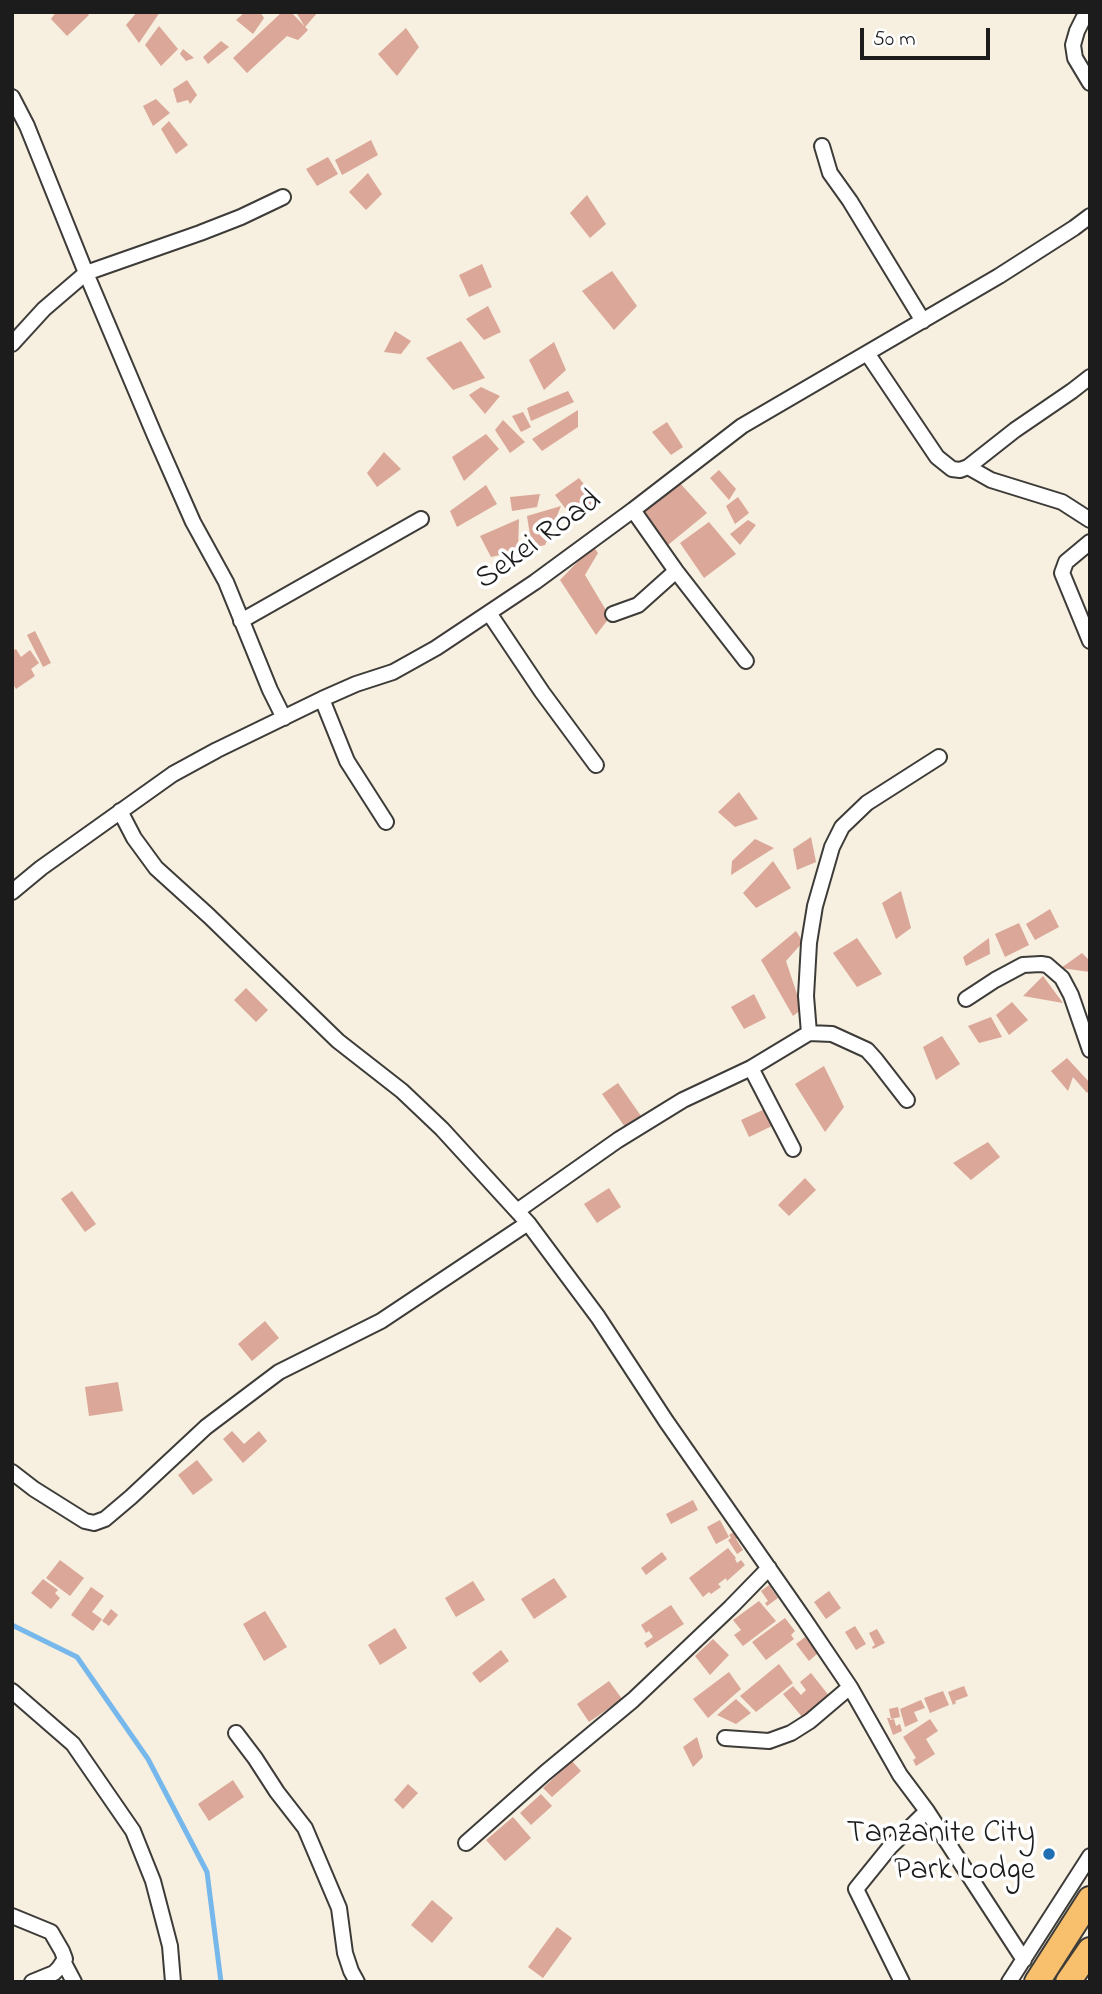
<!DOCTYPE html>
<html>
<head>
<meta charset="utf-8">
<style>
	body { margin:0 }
	#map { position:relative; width:1102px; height:1994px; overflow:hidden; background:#f7efdf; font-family:"Indie Flower",sans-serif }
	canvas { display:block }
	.frame { position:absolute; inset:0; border:14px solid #1c1c1c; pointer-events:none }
	.scale { position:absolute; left:860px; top:28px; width:130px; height:32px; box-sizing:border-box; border:4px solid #1c1c1c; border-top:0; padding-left:9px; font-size:21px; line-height:24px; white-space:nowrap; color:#1c1c1c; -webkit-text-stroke:5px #fff; paint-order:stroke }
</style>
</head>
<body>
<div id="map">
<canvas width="1102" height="1994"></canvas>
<div class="frame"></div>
<div class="scale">50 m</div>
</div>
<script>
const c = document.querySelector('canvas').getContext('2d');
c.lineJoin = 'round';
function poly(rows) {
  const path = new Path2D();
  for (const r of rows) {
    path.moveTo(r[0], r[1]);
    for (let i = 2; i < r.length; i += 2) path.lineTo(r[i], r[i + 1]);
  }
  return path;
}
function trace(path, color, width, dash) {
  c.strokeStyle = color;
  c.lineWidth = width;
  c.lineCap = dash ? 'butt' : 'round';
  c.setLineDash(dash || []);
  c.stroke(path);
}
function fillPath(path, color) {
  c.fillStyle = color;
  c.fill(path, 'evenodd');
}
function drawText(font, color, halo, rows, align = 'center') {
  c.font = font + ' "Indie Flower",sans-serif';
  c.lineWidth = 7;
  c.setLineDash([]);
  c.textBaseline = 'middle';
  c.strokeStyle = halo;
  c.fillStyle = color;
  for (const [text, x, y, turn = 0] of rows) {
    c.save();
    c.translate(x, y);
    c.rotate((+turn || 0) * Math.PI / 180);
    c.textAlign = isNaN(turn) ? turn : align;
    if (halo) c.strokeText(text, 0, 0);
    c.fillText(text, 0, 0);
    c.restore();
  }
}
const stream = poly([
	[12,1625,77,1657,148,1759,207,1872,221,1982]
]);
const building = poly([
	[56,12,85,12,89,15,67,36,51,19],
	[137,12,160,12,139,43,126,25],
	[245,12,260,12,264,18,253,34,236,20],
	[282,12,291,12,308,30,298,40,287,36,247,73,233,58],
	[296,12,318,12,305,27],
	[159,26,178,49,161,66,145,45],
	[406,28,419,47,397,76,378,54],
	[221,41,229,47,208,64,203,57],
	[183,49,194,58,186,61,180,54],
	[187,80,197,95,190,104,188,100,177,103,173,89],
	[156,99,170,113,153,126,143,106],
	[169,121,188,145,176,154,161,129],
	[371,140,378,155,342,175,335,160],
	[328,157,338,174,317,186,306,169],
	[368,173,382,194,366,210,349,192],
	[587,195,606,224,590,238,570,213],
	[482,264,492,287,469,297,459,275],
	[612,271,637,306,614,330,582,291],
	[488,306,501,332,484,340,466,319],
	[395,331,411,341,401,354,384,352],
	[461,341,485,378,453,390,426,358],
	[554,342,566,370,544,390,529,360],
	[481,387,500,396,485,414,469,395],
	[568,391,574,402,531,421,527,408],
	[578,410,578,427,542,451,532,439],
	[523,412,531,427,521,432,512,416],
	[503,420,525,442,510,453,495,430],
	[667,422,683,447,671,455,652,432],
	[486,434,499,449,464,481,452,457],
	[384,452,401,469,377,487,367,473],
	[719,470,736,489,729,500,710,478],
	[579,478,596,499,575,521,555,495],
	[678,481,707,513,668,545,643,511],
	[486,485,497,504,457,527,450,511],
	[540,494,537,507,512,511,510,497],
	[738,497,749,513,735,524,726,506],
	[561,506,545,545,532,548,527,516],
	[519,519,518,551,491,557,480,536],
	[748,520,756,525,740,545,730,534],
	[709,522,736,554,704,578,680,543],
	[593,546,598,553,585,575,610,617,596,635,560,580],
	[35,631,51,663,43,667,27,635],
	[16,649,21,657,30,650,39,663,31,669,35,676,16,689,12,683,12,651],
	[739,792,758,819,735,827,718,812],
	[811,837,816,862,797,870,793,849],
	[755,839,774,848,731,875,732,861],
	[773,861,791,888,756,908,743,893],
	[901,891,911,928,896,939,882,903],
	[1050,909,1059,927,1035,940,1026,924],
	[1019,923,1029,945,1005,957,995,934],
	[796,931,803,942,786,961,802,1009,793,1016,761,960],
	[857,938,882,974,857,987,833,953],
	[989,938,990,954,966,966,963,957],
	[1082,953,1090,961,1090,972,1061,968],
	[1043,976,1063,1003,1023,996],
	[246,988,268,1010,256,1022,234,1000],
	[754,994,766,1018,744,1029,731,1007],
	[1012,1002,1028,1020,1009,1035,996,1015],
	[991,1017,1002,1037,979,1043,968,1026],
	[942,1036,960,1064,936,1080,923,1047],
	[1067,1058,1090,1083,1090,1089,1087,1093,1073,1077,1068,1091,1051,1071],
	[824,1066,844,1107,825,1132,795,1084],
	[618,1083,641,1116,625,1127,602,1094],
	[765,1109,772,1126,749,1137,741,1120],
	[988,1142,1000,1157,971,1180,953,1163],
	[805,1178,816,1190,789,1216,778,1205],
	[609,1188,621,1207,597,1223,584,1204],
	[72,1191,96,1224,85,1232,61,1199],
	[265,1321,279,1338,252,1361,238,1344],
	[118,1382,123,1411,89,1416,85,1387],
	[232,1431,244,1444,259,1431,267,1441,243,1463,223,1439],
	[197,1460,213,1480,193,1495,178,1475],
	[693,1500,698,1510,671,1524,666,1514],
	[720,1520,729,1537,716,1544,707,1527],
	[735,1531,738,1537,736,1539,743,1550,737,1554,728,1540,731,1538,729,1535],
	[728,1548,736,1558,735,1559,737,1563,741,1560,745,1565,727,1581,726,1578,718,1584,721,1587,711,1594,709,1592,703,1597,689,1578],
	[662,1552,667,1559,646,1575,641,1568],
	[60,1560,84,1578,70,1596,46,1578],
	[554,1578,567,1597,534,1619,521,1599],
	[43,1579,58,1590,55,1593,60,1598,51,1609,31,1593],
	[473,1581,485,1600,456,1617,445,1598],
	[769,1585,778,1598,767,1606,765,1603,768,1601,761,1591],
	[91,1587,104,1596,92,1612,102,1619,93,1631,71,1615],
	[829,1591,841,1608,826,1619,814,1602],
	[759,1601,776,1621,743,1646,734,1635,741,1630,733,1620],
	[671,1605,684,1624,647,1648,644,1643,653,1637,649,1631,646,1633,641,1625],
	[111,1609,118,1615,109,1626,102,1621],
	[265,1611,287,1647,264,1661,243,1624],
	[785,1618,795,1631,791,1635,794,1639,766,1660,752,1642],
	[855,1626,866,1644,856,1650,845,1632],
	[395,1628,407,1648,380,1665,368,1645],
	[877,1629,885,1643,873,1649,872,1647,875,1645,869,1633],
	[805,1637,818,1653,809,1661,796,1644],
	[713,1639,729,1655,710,1675,695,1656],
	[501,1650,509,1661,480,1683,472,1673],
	[779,1664,793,1683,756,1712,740,1696],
	[729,1672,741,1689,708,1718,693,1699],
	[811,1673,830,1697,803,1718,783,1694,793,1686,801,1695,806,1690,800,1682],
	[609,1681,622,1699,589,1722,577,1704],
	[964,1686,968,1696,955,1701,956,1703,953,1705,948,1692],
	[943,1691,949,1705,930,1713,924,1698],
	[736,1699,751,1713,736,1724,717,1715],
	[921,1700,925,1708,914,1712,918,1721,905,1727,900,1709],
	[898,1707,900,1717,891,1719,889,1709],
	[887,1718,890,1718,890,1720,894,1719,896,1726,900,1724,902,1731,893,1735],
	[930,1719,938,1731,926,1739,935,1754,916,1766,913,1760,916,1758,903,1737],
	[697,1737,703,1757,693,1767,683,1747],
	[572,1761,581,1771,552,1797,543,1788],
	[233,1780,244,1797,209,1821,198,1804],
	[408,1784,418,1793,403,1809,394,1800],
	[541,1794,552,1806,531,1825,520,1813],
	[513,1817,531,1838,505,1861,486,1840],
	[432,1900,453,1918,432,1943,411,1925],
	[557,1927,572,1938,543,1978,528,1967]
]);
const minor = poly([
	[1090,12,1083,19,1077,31,1073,45,1075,58,1090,83],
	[12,97,27,126,86,273,155,436,193,522,226,582,270,690,284,718],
	[822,146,830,173,850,201,923,321],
	[12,344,44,309,86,273,200,233,241,217,283,197],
	[867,353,937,457,952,469,960,470,968,467,1015,430,1072,391,1090,377],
	[968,467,991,480,1062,502,1090,520],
	[633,510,676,571,746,661],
	[1090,542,1066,562,1062,573,1090,641],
	[489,613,542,692,596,765],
	[613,614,638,605,676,571],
	[241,621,421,519],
	[322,699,347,761,386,822],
	[120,811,134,838,156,868,209,916,338,1041,402,1091,442,1129,528,1223,598,1317,666,1421,804,1619,850,1687,900,1775,927,1811,1024,1960],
	[12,892,41,868,173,774,217,750,322,699,356,684,393,672,436,648,535,582,633,510,742,426,999,276,1074,228,1090,216],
	[966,999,995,980,1023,965,1041,964,1047,965,1062,978,1071,995,1090,1050],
	[809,1033,806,996,809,943,815,906,832,847,842,827,867,803,939,757],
	[751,1068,793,1149],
	[517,1211,618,1140,683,1100,751,1068,809,1033,832,1034,867,1050,876,1060,907,1100],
	[12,1472,34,1489,85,1521,94,1523,105,1519,131,1497,206,1427,279,1372,381,1321,528,1223],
	[12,1691,73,1744,133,1831,153,1881,170,1946,173,1982],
	[236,1733,255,1758,277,1792,305,1828,339,1908,345,1953,351,1971,357,1982],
	[725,1738,769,1741,791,1733,810,1721,850,1687],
	[466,1843,545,1773,633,1700,731,1607,769,1568],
	[12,1916,51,1932,62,1951,65,1959,59,1968,54,1973,32,1982],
	[64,1963,74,1982],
	[902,1982,856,1889,890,1847,927,1811],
	[1009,1982,1090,1856]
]);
const trunk = poly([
	[1037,1982,1090,1899],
	[1068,1982,1090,1950]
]);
const markers = [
	[1049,1854,7,"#1f6fb2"]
];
const streetNames = [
	["Sekei Road",540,542,-36]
];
const poiNames = [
	["Tanzanite City",1035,1836],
	["Park Lodge",1035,1873]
];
trace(stream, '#76b8eb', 5);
fillPath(building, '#daa798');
trace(minor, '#3d3c39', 18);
trace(trunk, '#3d3c39', 28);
trace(minor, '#fff', 14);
trace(trunk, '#f8bf6c', 24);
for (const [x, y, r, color] of markers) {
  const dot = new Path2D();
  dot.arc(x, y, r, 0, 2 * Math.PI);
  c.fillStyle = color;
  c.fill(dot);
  trace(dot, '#fff', 2.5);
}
drawText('32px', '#1c1c1c', '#fff', streetNames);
drawText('32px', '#1c1c1c', '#fff', poiNames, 'right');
</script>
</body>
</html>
